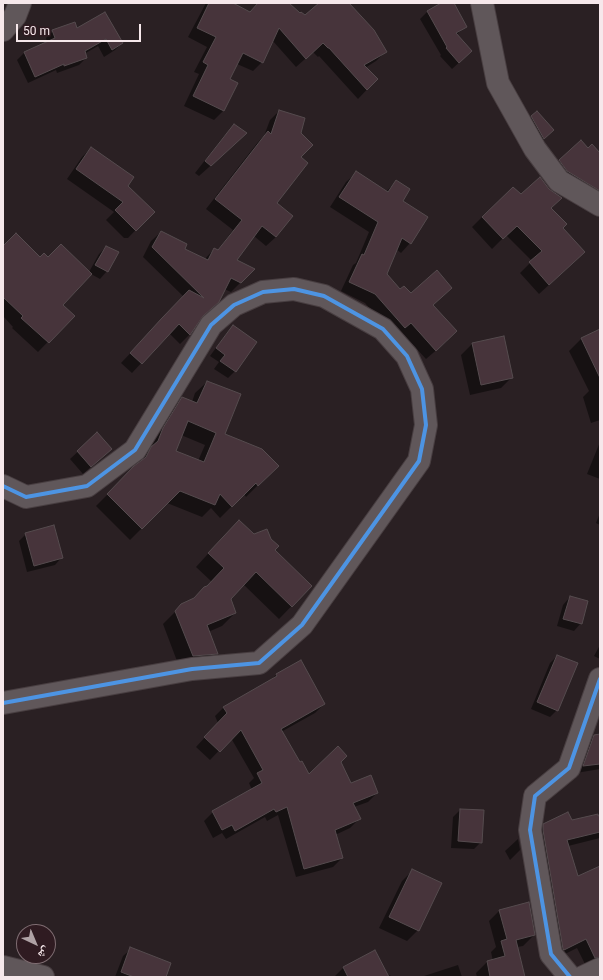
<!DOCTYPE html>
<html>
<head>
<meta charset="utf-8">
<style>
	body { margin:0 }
	#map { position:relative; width:603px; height:980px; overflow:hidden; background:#2a2023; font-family:Roboto,"Noto Naskh Arabic",sans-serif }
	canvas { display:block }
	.frame { position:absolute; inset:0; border:4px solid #f6e8eb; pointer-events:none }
	.north { position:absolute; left:16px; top:924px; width:40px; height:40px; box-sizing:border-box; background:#2f1b21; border:1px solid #7f6d72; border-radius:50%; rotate:136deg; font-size:11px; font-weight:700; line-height:16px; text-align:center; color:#f6e8eb }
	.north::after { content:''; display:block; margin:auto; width:14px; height:18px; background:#afa2a5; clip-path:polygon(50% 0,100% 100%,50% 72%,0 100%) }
	.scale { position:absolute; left:16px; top:24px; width:125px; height:18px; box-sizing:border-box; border:2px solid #f6e8eb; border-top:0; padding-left:5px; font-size:12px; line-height:14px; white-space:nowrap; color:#f6e8eb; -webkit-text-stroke:3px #2f1b21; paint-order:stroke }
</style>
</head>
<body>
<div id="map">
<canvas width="603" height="980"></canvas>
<div class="frame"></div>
<div class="north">ش</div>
<div class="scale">50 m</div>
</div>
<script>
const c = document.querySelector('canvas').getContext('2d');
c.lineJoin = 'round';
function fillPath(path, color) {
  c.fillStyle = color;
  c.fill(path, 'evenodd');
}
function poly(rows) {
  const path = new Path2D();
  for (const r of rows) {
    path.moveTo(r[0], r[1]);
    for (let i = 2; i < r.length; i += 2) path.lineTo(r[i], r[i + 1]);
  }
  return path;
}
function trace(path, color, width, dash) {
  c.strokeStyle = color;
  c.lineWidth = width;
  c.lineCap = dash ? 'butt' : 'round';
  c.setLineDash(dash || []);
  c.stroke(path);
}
const shadow = poly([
	[206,3,230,3,250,13,259,3,287,3,300,15,305,17,320,3,347,3,385,52,376,61,365,68,377,79,358,99,319,56,318,57,313,52,296,67,272,40,262,62,253,71,237,64,229,79,237,83,223,111,214,120,184,106,199,74,194,72,207,47,188,37],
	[443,3,452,3,466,26,456,35,464,58,452,69,440,56,441,55,420,19,427,12],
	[76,29,122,43,115,50,104,57,98,46,84,54,86,58,79,65,57,73,56,70,28,83,17,60,25,52,47,42,46,38,53,31],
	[279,111,300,133,300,157,276,203,292,216,276,237,266,246,254,236,235,260,253,270,231,292,224,289,200,318,189,335,180,344,169,333,132,373,121,363,184,297,143,257,151,241,161,232,183,249,204,260,214,249,217,251,233,230,206,209,258,142,264,136,270,120],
	[532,117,546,137,536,145,524,124],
	[235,125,235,144,199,176,195,173,224,136],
	[91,148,126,186,153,212,128,238,124,238,106,220,114,212,67,179,82,157],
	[588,149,600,155,600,205,550,171,560,161],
	[356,173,386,192,396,181,402,201,410,243,401,253,396,249,386,274,400,291,410,294,432,305,447,341,426,359,401,332,395,337,365,303,341,291,353,265,356,263,369,232,330,207,346,182],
	[521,196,550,208,561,228,574,262,539,294,520,273,532,261,506,235,492,249,472,227,482,217],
	[106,247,107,271,100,279,91,274,62,305,73,316,38,352,12,328,13,327,3,316,3,248,40,259,48,258,89,272,99,254],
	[233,326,256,342,235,371,228,378,214,369,219,362,210,356,226,334],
	[600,330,600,420,591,423,583,397,589,391,569,351,581,339],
	[503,337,512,377,501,388,470,395,461,355,472,344],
	[207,382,224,434,277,466,246,497,244,494,220,518,211,508,202,517,167,503,130,540,96,506,136,466,140,460,146,454,152,441,170,410,182,398,192,402,195,393],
	[181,435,205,445,198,461,174,452],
	[97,434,103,456,83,474,70,459],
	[600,442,600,479,587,474],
	[600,513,600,525,596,523],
	[26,534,62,557,55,565,27,572,19,541],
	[226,534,254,536,274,550,311,586,279,619,243,584,229,599,235,613,222,626,208,632,217,654,204,667,180,669,163,624,182,605,193,600,212,582,196,567],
	[570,597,581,623,574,631,557,626,563,605],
	[600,645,600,659,594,656],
	[557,656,557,710,550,717,531,709,550,663],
	[300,662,324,704,315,713,281,732,308,775,340,762,350,785,377,793,368,802,354,807,359,819,350,828,335,835,342,858,333,867,296,877,278,815,267,821,265,817,226,839,222,833,213,838,204,821,213,812,252,790,249,783,254,778,231,738,210,760,196,747,218,723,215,716,224,707,269,682,276,675],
	[600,735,600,769,576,773,587,743,594,736],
	[460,810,481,842,474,849,451,848,453,817],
	[600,816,600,838,568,846,578,877,600,867,600,966,586,966,577,948,555,959,535,834,544,825,571,822],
	[518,839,520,850,510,860,505,851],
	[413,870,418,930,407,941,379,928,402,881],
	[500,910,534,935,523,946,517,947,524,977,477,977,476,973,487,962,493,961,491,952,496,947,489,921],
	[131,949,165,977,115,977,123,956],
	[458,965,462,977,421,977],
	[344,967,388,976,390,975,391,977,336,977,335,976]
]);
const building = poly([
	[209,3,233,3,250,12,258,3,289,3,300,13,301,12,305,15,319,3,349,3,374,30,387,52,364,65,378,79,367,90,329,48,328,48,323,43,306,59,279,28,263,63,243,53,230,79,238,83,224,111,193,96,208,65,203,62,216,37,197,28,209,3],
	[441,3,454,3,467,27,456,33,472,51,459,63,446,48,447,47,427,11,441,3],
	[105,12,123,43,112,50,106,39,85,51,87,58,64,66,64,64,35,77,24,52,55,38,52,30,75,22,77,28,105,12],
	[279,110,305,118,301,133,313,145,301,157,308,163,277,203,293,216,276,237,262,226,237,260,255,269,241,283,231,278,219,302,203,316,190,335,179,324,142,364,130,353,162,318,189,290,204,298,152,247,161,231,187,244,185,249,208,260,214,248,218,250,242,220,215,199,268,131,271,134,279,110],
	[537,111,554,130,544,139,531,116,537,111],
	[234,124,247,133,211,166,205,161,234,124],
	[581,140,588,148,592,144,600,153,600,191,567,171,559,160,581,140],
	[91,147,134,177,128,186,155,212,136,231,115,210,123,202,76,169,91,147],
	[356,171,388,192,396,180,410,189,403,201,428,217,411,244,402,238,387,274,400,289,404,286,411,293,437,270,452,288,433,305,457,331,436,351,411,323,405,328,375,294,349,282,362,254,364,255,378,222,339,197,356,171],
	[540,177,549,189,562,198,551,208,567,224,563,228,585,252,549,285,529,262,542,251,517,226,503,239,482,217,513,187,521,194,540,177],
	[16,233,40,257,44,253,48,257,61,244,92,274,63,305,75,316,49,343,21,318,23,316,3,297,3,246,16,233],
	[106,246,119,252,108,272,95,265,106,246],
	[233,325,257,342,236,372,220,361,225,355,216,348,233,325],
	[600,329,600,378,581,338,600,329],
	[504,336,513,378,481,385,472,343,504,336],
	[207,381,241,394,225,434,262,449,279,466,258,486,256,483,232,507,220,494,215,505,180,491,142,529,107,494,134,466,146,457,151,447,158,441,163,428,182,397,197,403,207,381],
	[188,421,216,433,204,462,176,451,188,421],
	[97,432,112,449,91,467,77,451,97,432],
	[239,520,254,534,267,529,271,539,279,546,275,550,312,586,292,607,256,572,231,599,236,613,207,625,218,654,193,656,175,611,181,604,194,598,204,587,207,586,224,568,208,553,239,520],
	[54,525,63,558,34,566,25,533,54,525],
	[570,596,588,601,582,624,563,619,570,596],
	[557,655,578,663,558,711,537,702,557,655],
	[301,660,325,704,281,729,300,762,302,761,309,774,338,746,347,756,341,762,351,783,371,775,378,793,353,803,361,819,335,830,343,858,304,869,287,807,276,812,274,809,235,831,232,825,222,830,212,811,262,783,257,773,263,770,241,730,220,752,204,737,227,713,223,707,277,676,276,674,301,660],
	[600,734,600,764,583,766,594,735,600,734],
	[460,809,484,810,482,843,458,841,460,809],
	[568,812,572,820,598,814,598,816,600,815,600,832,567,840,578,876,600,866,600,957,595,958,586,939,564,950,563,949,543,830,543,824,568,812],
	[412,869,442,883,419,931,389,917,412,869],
	[529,902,535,935,516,940,525,977,490,977,487,961,505,956,501,941,507,939,499,910,529,902],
	[130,947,171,963,166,977,134,977,121,972,130,947],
	[375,950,389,977,348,977,343,967,375,950]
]);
const minor = poly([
	[482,3,498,83,535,149,559,181,600,205],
	[3,30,15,16,20,3],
	[3,486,26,497,87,486,135,450,211,325,234,305,263,292,294,289,324,296,383,329,407,356,422,389,426,425,419,461,302,625,259,663,192,669,3,703],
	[3,967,43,977],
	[570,977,551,954,530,830,535,796,569,768,600,679],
	[583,977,600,969]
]);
const cycleway = poly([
	[3,486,26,497,87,486,135,450,211,325,234,305,263,292,294,289,324,296,383,329,407,356,422,389,426,425,419,461,302,625,259,663,192,669,3,703],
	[570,977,551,954,530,830,535,796,569,768,600,679]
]);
fillPath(shadow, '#0007');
fillPath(building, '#47343b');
trace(building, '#554b4e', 1);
trace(minor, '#483e41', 24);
trace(minor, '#60575a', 22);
trace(cycleway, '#4d94e3', 4);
</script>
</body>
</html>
